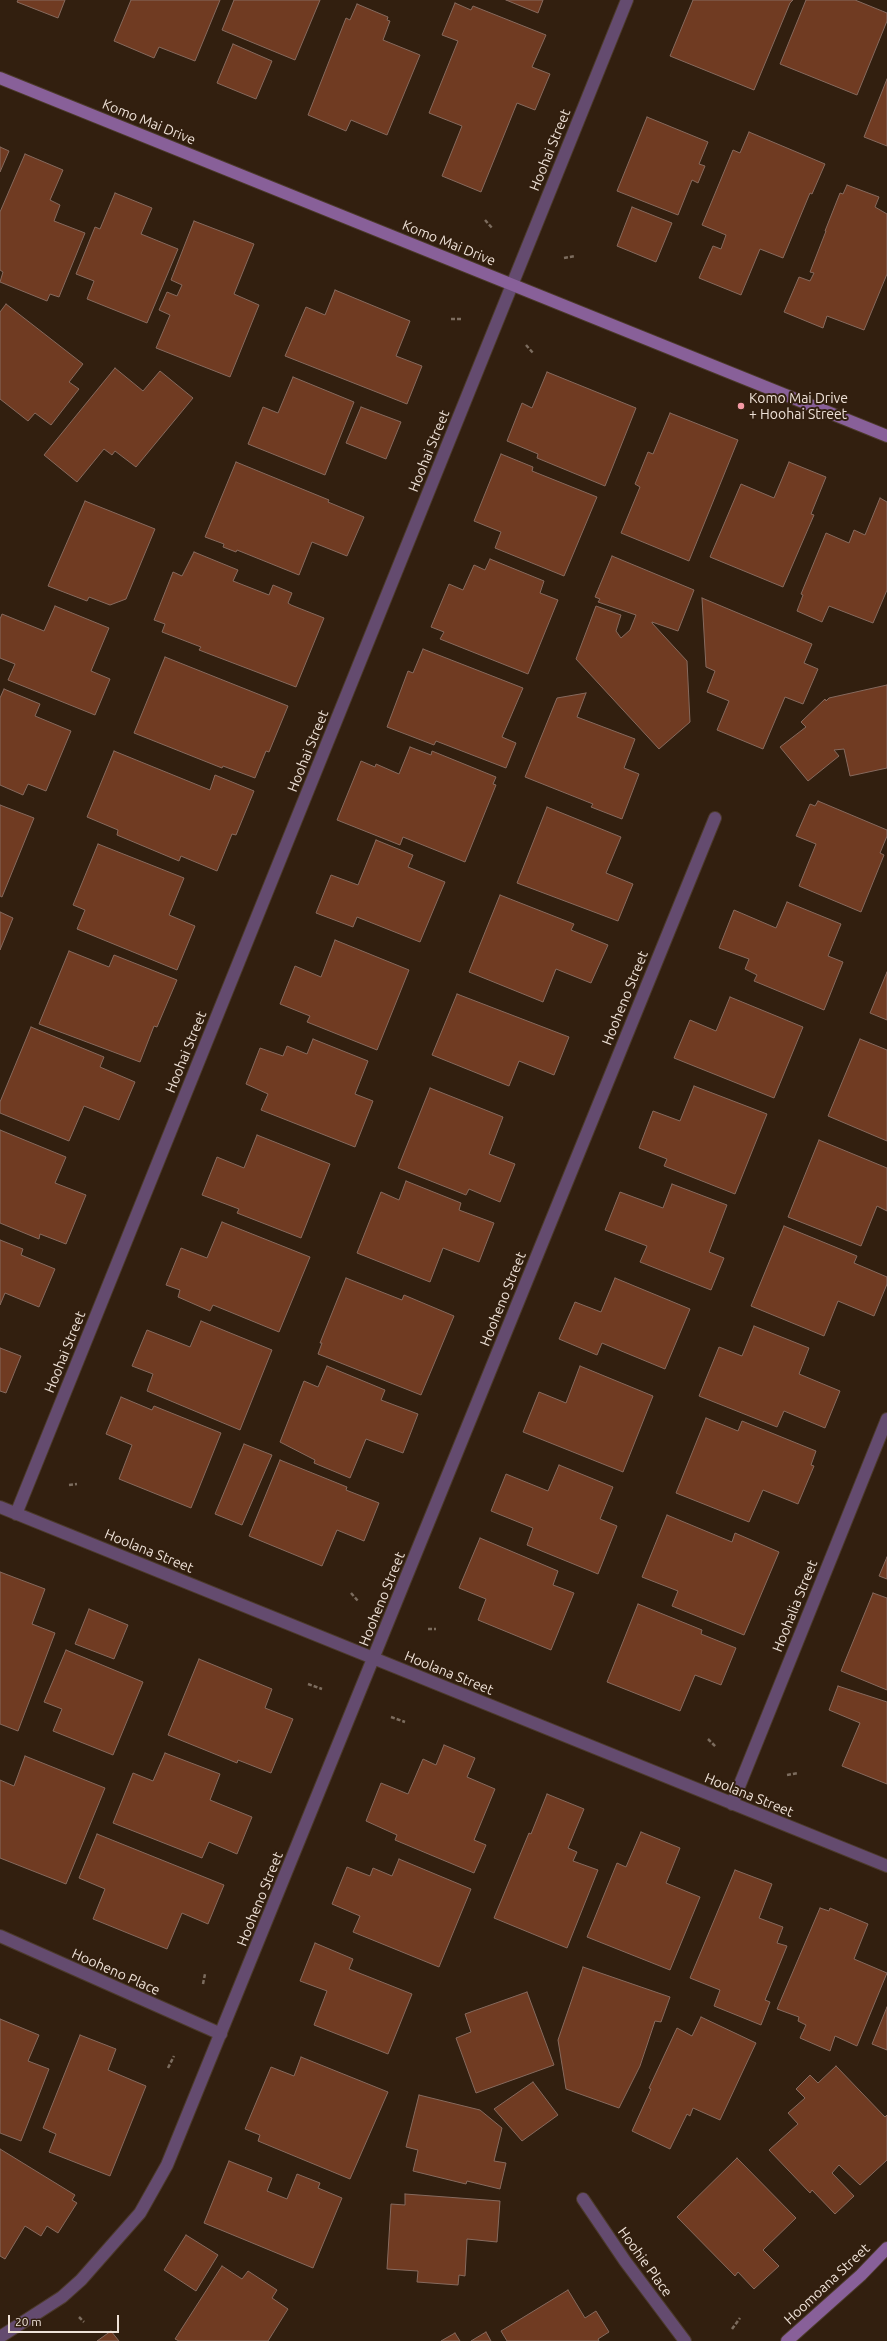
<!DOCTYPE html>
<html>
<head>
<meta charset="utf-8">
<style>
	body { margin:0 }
	#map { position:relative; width:887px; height:2341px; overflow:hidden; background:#321f0f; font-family:Ubuntu,sans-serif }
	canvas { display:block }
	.scale { position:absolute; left:8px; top:2315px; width:111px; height:18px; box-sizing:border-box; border:2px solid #eee1d7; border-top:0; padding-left:5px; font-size:12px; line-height:14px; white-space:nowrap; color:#eee1d7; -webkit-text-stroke:3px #321f0f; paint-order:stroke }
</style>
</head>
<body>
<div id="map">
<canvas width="887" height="2341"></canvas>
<div class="scale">20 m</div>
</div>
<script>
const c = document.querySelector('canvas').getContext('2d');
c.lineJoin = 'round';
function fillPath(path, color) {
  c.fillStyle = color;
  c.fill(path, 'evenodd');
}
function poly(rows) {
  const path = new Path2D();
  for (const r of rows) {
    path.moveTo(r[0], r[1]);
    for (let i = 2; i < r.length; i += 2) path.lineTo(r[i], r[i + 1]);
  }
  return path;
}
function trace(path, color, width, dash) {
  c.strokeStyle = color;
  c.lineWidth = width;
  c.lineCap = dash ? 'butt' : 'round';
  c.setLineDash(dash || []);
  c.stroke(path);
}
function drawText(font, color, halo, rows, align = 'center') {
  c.font = font + ' Ubuntu,sans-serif';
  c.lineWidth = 4;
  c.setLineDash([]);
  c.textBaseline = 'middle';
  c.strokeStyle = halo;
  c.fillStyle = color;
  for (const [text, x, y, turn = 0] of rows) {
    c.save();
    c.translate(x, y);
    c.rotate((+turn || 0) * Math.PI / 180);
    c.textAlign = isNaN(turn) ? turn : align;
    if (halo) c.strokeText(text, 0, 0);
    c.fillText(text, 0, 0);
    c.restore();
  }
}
const building = poly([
	[18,0,65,0,58,18,17,2,18,0],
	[131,0,220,0,195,61,159,47,154,58,114,41,131,0],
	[234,0,320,0,295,60,222,30,234,0],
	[506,0,543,0,538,13,506,0],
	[693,0,793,0,790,3,754,90,670,56,693,0],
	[806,0,855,0,887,13,887,21,857,95,780,64,806,0],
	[455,3,471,10,473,6,546,35,532,67,550,74,535,110,517,103,481,192,442,176,462,126,429,113,458,41,442,35,455,3],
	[357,4,388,17,387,20,390,21,383,40,420,55,387,135,351,120,346,131,308,115,346,18,350,20,357,4],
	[233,44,272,61,256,99,217,83,233,44],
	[887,79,887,146,864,137,887,79],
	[647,117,708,142,699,164,705,166,698,183,692,180,678,215,617,191,647,117],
	[749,132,825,164,812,194,810,193,783,258,760,249,741,295,699,278,713,246,721,249,726,235,702,225,733,150,740,153,749,132],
	[0,147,9,151,0,172,0,147],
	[25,154,63,170,50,200,60,205,54,221,85,233,59,297,50,294,47,301,0,282,3,272,0,270,0,212,25,154],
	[847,185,879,197,875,207,887,214,887,274,864,330,827,316,823,328,784,312,799,277,810,281,814,273,810,272,826,231,825,231,840,193,843,194,847,185],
	[115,193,152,208,141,234,178,249,147,323,87,299,94,281,76,274,95,227,100,229,115,193],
	[632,207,672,223,656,262,617,246,632,207],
	[194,221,254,244,234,294,259,305,230,377,156,348,170,315,159,310,167,292,177,296,182,285,171,280,194,221],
	[335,290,410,321,396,356,422,366,407,404,285,356,306,307,325,315,335,290],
	[6,304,83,364,69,382,79,389,51,425,35,413,28,421,0,399,0,312,6,304],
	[115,368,143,391,160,371,193,398,136,467,115,451,112,455,104,449,77,482,44,455,115,368],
	[547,372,636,408,605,486,537,458,538,454,507,441,522,403,532,408,547,372],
	[293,377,354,402,325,475,248,444,263,407,278,413,293,377],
	[361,407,401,422,386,459,346,443,361,407],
	[670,413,738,440,689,561,621,533,640,487,635,484,648,452,653,454,670,413],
	[501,454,533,467,532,471,597,497,564,576,495,548,501,532,474,521,501,454],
	[236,462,329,500,328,502,364,517,347,556,312,542,299,575,237,550,236,552,223,547,224,544,205,537,236,462],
	[789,462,826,477,811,514,814,515,783,587,710,557,741,484,774,498,789,462],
	[880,498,887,502,887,590,873,623,829,606,822,622,797,611,803,595,801,594,826,533,849,543,854,530,865,535,880,498],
	[85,501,155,529,126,599,110,605,89,597,87,601,48,586,85,501],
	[194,552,238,570,233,581,269,595,273,585,292,593,288,603,291,605,324,618,296,687,199,650,201,647,162,632,165,624,154,620,173,572,182,576,194,552],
	[612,556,694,590,678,631,652,622,652,623,687,661,690,722,659,749,576,659,596,606,621,615,616,631,621,638,630,630,636,615,598,602,600,599,595,597,612,556],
	[490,559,544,581,540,593,558,600,528,674,440,639,444,632,431,627,449,584,463,590,474,565,485,570,490,559],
	[702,598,812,644,804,663,818,669,803,704,785,697,763,749,717,730,729,701,707,692,715,671,706,667,702,598],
	[55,606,109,628,91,671,110,679,95,715,8,680,15,664,0,658,0,619,2,614,44,631,55,606],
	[423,649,523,688,502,737,516,743,506,768,436,741,434,745,387,727,408,671,413,673,423,649],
	[165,657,288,706,269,752,266,751,255,778,223,766,222,768,134,733,165,657],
	[887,685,887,768,850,776,844,749,834,750,839,756,808,781,780,747,806,727,801,722,825,699,826,701,829,698,887,685],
	[4,689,40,704,35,716,71,731,46,791,28,784,23,795,0,785,0,698,4,689],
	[586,693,577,717,635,739,624,768,639,774,622,819,591,807,593,804,525,777,557,698,586,693],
	[410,747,431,755,432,751,496,777,493,784,496,785,465,862,403,837,400,845,337,820,361,761,375,767,376,764,399,774,410,747],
	[114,751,210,790,215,775,254,791,236,835,232,834,217,871,181,856,179,861,117,835,118,830,87,817,114,751],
	[818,801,887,830,887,836,880,853,884,855,861,912,799,886,816,844,796,836,810,804,815,806,818,801],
	[0,805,34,818,2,897,0,896,0,805],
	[547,807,621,837,606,873,633,884,618,921,517,883,547,807],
	[376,840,413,855,408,867,445,882,420,942,357,917,353,927,316,913,331,875,358,885,376,840],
	[98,844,184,878,169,915,195,926,177,970,77,929,85,910,73,905,98,844],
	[500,895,574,924,571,930,608,945,591,983,556,969,543,1002,469,972,500,895],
	[787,902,841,924,828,956,843,962,824,1010,754,981,757,975,745,969,749,959,719,948,734,910,776,928,787,902],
	[0,912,13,918,0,950,0,912],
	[335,940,409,970,377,1050,307,1022,310,1016,280,1004,295,966,321,977,335,940],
	[69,951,109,967,114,955,177,980,157,1027,154,1026,140,1062,39,1024,69,951],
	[887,972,887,1020,870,1013,887,972],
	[457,994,569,1037,554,1075,519,1061,509,1086,432,1055,457,994],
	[730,997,803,1027,774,1098,674,1058,690,1020,716,1031,730,997],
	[31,1027,104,1057,100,1067,135,1082,119,1120,84,1106,69,1141,0,1113,0,1102,31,1027],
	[313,1039,368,1061,355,1094,373,1101,355,1147,261,1110,268,1094,246,1084,260,1048,283,1056,287,1046,307,1054,313,1039],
	[860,1039,887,1050,887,1141,828,1116,860,1039],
	[694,1086,767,1114,735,1194,664,1166,667,1159,639,1148,653,1111,680,1121,694,1086],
	[430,1088,503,1117,489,1154,515,1164,500,1202,469,1189,466,1195,398,1168,430,1088],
	[0,1130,66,1157,55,1183,86,1195,66,1244,40,1234,39,1239,0,1223,0,1130],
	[257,1135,330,1164,301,1238,237,1213,239,1209,202,1195,217,1157,244,1168,257,1135],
	[819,1140,887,1168,887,1211,877,1206,861,1246,788,1217,819,1140],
	[406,1181,461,1203,459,1210,494,1223,479,1262,443,1248,430,1282,357,1253,381,1192,399,1200,406,1181],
	[672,1184,727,1205,709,1252,724,1258,711,1290,640,1262,647,1246,605,1230,620,1192,663,1208,672,1184],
	[222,1222,310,1257,279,1332,213,1305,210,1311,178,1297,180,1290,166,1285,181,1248,207,1258,222,1222],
	[784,1226,857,1256,854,1263,887,1277,887,1284,874,1316,838,1301,824,1336,751,1306,784,1226],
	[0,1240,23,1249,21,1255,55,1269,39,1307,5,1293,0,1305,0,1240],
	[346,1278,402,1300,404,1295,454,1316,421,1395,318,1354,322,1343,320,1343,346,1278],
	[615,1278,690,1309,665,1369,602,1343,597,1355,559,1339,575,1302,601,1312,615,1278],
	[201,1321,272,1350,240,1430,147,1391,153,1374,132,1366,147,1330,190,1347,201,1321],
	[754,1326,809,1348,799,1374,840,1391,825,1428,784,1411,777,1427,699,1396,719,1347,742,1356,754,1326],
	[0,1348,21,1356,6,1393,0,1391,0,1348],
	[327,1366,385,1390,381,1400,418,1414,403,1453,366,1439,350,1478,314,1463,315,1460,280,1442,304,1381,318,1387,327,1366],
	[580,1366,653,1396,623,1472,523,1432,539,1392,566,1403,580,1366],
	[121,1397,152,1410,154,1406,221,1433,191,1508,119,1479,132,1445,106,1434,121,1397],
	[706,1418,738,1431,742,1421,816,1451,811,1465,814,1466,798,1504,763,1490,749,1522,676,1493,706,1418],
	[244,1444,272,1455,242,1525,215,1514,244,1444],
	[280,1460,347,1487,346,1490,379,1503,364,1541,337,1530,322,1566,249,1536,280,1460],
	[559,1465,613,1487,600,1519,617,1526,598,1574,527,1545,533,1528,491,1511,506,1474,548,1491,559,1465],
	[667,1515,732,1542,735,1533,779,1552,744,1635,672,1606,678,1591,642,1577,667,1515],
	[480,1538,558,1571,553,1585,574,1593,551,1650,478,1620,486,1599,459,1588,480,1538],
	[887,1557,887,1579,879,1576,887,1557],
	[0,1572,45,1589,32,1624,55,1633,18,1731,0,1724,0,1572],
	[873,1593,887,1598,887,1690,841,1671,873,1593],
	[638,1604,702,1630,701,1634,736,1648,721,1685,695,1675,680,1711,607,1682,638,1604],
	[89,1609,128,1625,114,1659,75,1644,89,1609],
	[66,1650,143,1682,113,1755,53,1731,62,1709,44,1702,66,1650],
	[199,1659,272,1689,265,1708,293,1719,271,1773,238,1760,237,1763,168,1735,199,1659],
	[838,1686,887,1702,887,1784,842,1766,860,1723,829,1710,838,1686],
	[444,1745,475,1758,467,1777,495,1789,474,1840,486,1845,474,1873,395,1840,397,1835,366,1821,381,1783,408,1794,423,1759,436,1765,444,1745],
	[165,1753,220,1774,210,1800,252,1817,237,1854,209,1842,202,1858,113,1823,133,1773,153,1781,165,1753],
	[25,1756,105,1788,66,1884,0,1858,0,1780,14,1786,25,1756],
	[547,1794,584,1809,568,1848,577,1852,573,1861,598,1870,567,1948,494,1918,529,1833,531,1834,547,1794],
	[641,1832,680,1848,666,1883,700,1897,670,1970,587,1937,617,1863,626,1867,641,1832],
	[97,1834,224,1885,208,1924,182,1913,167,1949,93,1919,105,1889,79,1878,97,1834],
	[399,1859,471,1889,439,1967,353,1932,360,1916,332,1904,347,1867,370,1876,373,1868,392,1876,399,1859],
	[735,1870,772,1884,759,1918,783,1927,777,1943,787,1946,765,2000,770,2002,761,2025,714,2006,720,1990,690,1978,735,1870],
	[820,1908,829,1911,830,1908,868,1924,854,1959,887,1973,857,2046,835,2036,830,2051,800,2038,806,2025,798,2021,799,2017,777,2009,820,1908],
	[315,1943,353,1959,349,1969,412,1994,388,2054,314,2025,327,1991,300,1981,315,1943],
	[583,1967,670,1997,661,2022,655,2021,640,2066,619,2108,566,2089,558,2040,583,1967],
	[527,1992,554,2065,476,2093,456,2038,471,2032,465,2014,527,1992],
	[887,2007,887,2050,872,2044,887,2007],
	[701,2017,756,2043,720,2120,693,2108,690,2116,687,2114,670,2149,632,2131,651,2089,649,2088,677,2028,692,2036,701,2017],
	[0,2019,39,2035,28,2061,49,2069,21,2141,0,2133,0,2019],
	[80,2035,116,2049,108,2070,146,2086,110,2176,49,2152,56,2134,43,2128,80,2035],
	[301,2057,388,2092,350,2179,258,2141,260,2135,245,2129,271,2067,294,2076,301,2057],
	[836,2066,885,2117,887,2115,887,2160,860,2185,839,2165,832,2173,854,2196,835,2214,812,2190,810,2193,769,2150,798,2124,788,2113,805,2098,796,2089,810,2075,818,2083,836,2066],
	[533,2082,558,2115,522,2141,494,2109,533,2082],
	[419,2095,480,2110,502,2128,494,2161,506,2163,500,2189,467,2181,466,2184,413,2171,418,2150,406,2147,419,2095],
	[0,2149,75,2195,72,2200,77,2203,58,2233,47,2226,41,2236,25,2226,5,2259,0,2256,0,2149],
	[737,2158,796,2218,763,2250,779,2266,754,2289,738,2272,735,2276,677,2217,737,2158],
	[229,2161,272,2178,267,2191,287,2199,297,2174,320,2183,318,2188,342,2198,313,2268,204,2223,229,2161],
	[405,2194,500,2201,497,2242,467,2239,465,2276,459,2275,458,2285,417,2282,418,2271,387,2269,391,2204,405,2205,405,2194],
	[186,2235,218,2255,196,2291,164,2270,186,2235],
	[222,2266,242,2279,248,2271,277,2290,272,2298,288,2309,268,2341,179,2341,175,2339,222,2266],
	[568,2290,585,2318,596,2311,609,2332,598,2339,599,2341,507,2341,501,2331,568,2290],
	[111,2331,119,2341,97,2341,111,2331],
	[486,2332,491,2341,471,2341,486,2332],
	[455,2333,460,2341,441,2341,455,2333]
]);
const path = poly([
	[485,220,493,229],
	[564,258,575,256],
	[451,319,462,319],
	[526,345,533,353],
	[69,1485,77,1484],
	[351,1593,358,1601],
	[428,1629,436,1629],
	[308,1684,322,1689],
	[391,1717,405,1722],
	[708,1739,716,1747],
	[787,1775,798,1773],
	[203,1984,205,1974],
	[168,2068,174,2056],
	[79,2317,84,2322],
	[732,2329,740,2318]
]);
const street = poly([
	[0,1507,887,1866],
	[16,1514,627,0],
	[732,1804,887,1419],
	[0,1936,221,2034],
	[583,2199,625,2261,685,2341],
	[0,2337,62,2297,81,2280,140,2213,167,2165,715,818]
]);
const secondary = poly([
	[0,78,887,436],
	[787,2341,861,2275,887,2248]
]);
const markers = [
	[741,406,4,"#f49aa4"]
];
const streetNames = [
	["Komo Mai Drive",149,122,22],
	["Hoohai Street",550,150,-68],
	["Komo Mai Drive",449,243,22],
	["Hoohai Street",429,451,-68],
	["Hoohai Street",308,751,-68],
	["Hooheno Street",625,998,-68],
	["Hoohai Street",186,1052,-68],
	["Hooheno Street",503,1299,-68],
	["Hoohai Street",65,1352,-68],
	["Hoolana Street",149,1551,22],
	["Hooheno Street",382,1599,-68],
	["Hoohalia Street",795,1606,-68],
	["Hoolana Street",449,1673,22],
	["Hoolana Street",749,1795,22],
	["Hooheno Street",260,1899,-68],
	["Hooheno Place",116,1972,24],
	["Hoohie Place",645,2262,54],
	["Hoomoana Street",827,2284,-43]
];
const poiNames = [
	["Komo Mai Drive",749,398],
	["+ Hoohai Street",749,414]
];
fillPath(building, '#703b22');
trace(building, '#866a5e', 1);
trace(street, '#4c3a2b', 14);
trace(secondary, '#4c3a2b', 14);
trace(path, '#7c6c5e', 2.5, [4, 2]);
trace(street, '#644b6f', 12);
trace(secondary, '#886099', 12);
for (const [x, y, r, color] of markers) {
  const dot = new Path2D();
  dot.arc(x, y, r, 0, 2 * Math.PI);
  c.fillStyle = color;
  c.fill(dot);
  trace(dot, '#321f0f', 1.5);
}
drawText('14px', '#eee1d7', '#321f0f', streetNames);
drawText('14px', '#eee1d7', '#321f0f', poiNames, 'left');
</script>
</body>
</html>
